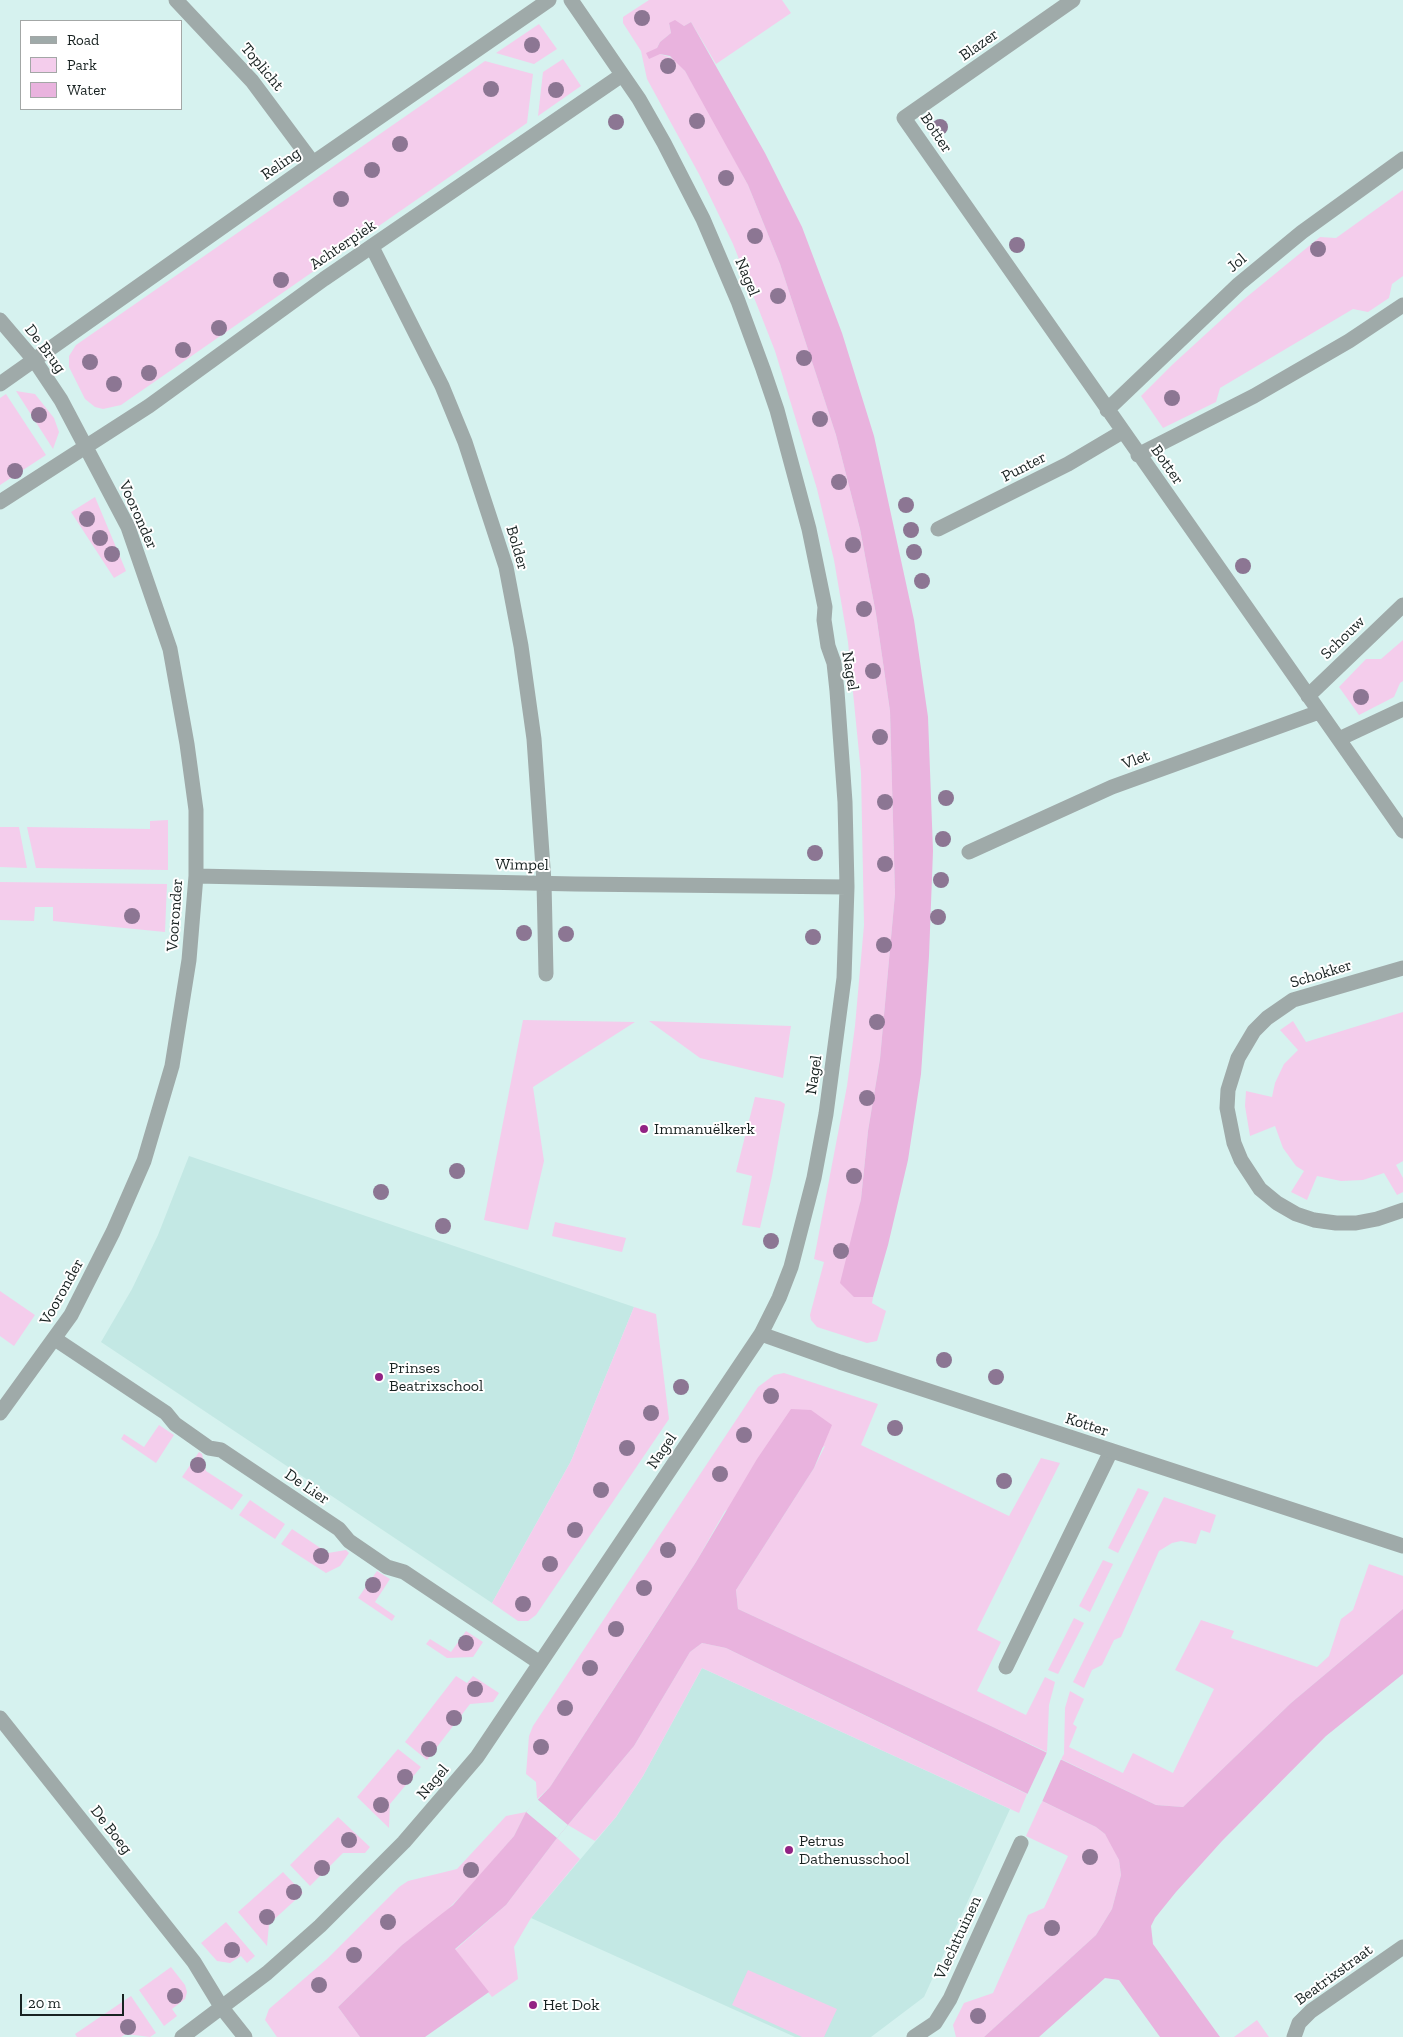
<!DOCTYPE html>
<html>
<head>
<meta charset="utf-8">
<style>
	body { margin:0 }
	#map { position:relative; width:1403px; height:2037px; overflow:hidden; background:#d6f2ef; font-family:"Zilla Slab",serif }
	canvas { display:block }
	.legend { position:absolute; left:20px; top:20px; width:162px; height:90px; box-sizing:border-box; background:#fff; border:1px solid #a3a7a6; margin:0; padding:6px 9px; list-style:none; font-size:15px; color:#182221 }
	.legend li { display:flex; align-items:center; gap:10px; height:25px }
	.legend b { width:25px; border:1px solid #a3a7a6 }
	.scale { position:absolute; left:20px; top:1994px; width:104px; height:22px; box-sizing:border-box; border:2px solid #182221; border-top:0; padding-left:6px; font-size:15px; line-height:18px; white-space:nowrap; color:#182221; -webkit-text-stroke:4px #fff; paint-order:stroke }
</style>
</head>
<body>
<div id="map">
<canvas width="1403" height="2037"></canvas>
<ul class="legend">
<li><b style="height:6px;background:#9faaa9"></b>Road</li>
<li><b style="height:14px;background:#f4cdec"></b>Park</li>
<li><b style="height:14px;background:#e9b3de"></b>Water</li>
</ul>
<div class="scale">20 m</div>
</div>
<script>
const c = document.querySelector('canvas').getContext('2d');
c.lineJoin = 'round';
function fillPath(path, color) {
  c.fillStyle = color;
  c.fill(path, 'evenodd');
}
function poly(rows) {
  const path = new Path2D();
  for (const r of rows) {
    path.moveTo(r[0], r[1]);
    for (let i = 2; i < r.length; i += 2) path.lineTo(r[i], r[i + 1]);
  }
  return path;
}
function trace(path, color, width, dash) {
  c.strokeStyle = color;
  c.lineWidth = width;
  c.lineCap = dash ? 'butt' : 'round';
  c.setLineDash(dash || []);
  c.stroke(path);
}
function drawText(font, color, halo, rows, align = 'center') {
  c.font = font + ' "Zilla Slab",serif';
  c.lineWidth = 4;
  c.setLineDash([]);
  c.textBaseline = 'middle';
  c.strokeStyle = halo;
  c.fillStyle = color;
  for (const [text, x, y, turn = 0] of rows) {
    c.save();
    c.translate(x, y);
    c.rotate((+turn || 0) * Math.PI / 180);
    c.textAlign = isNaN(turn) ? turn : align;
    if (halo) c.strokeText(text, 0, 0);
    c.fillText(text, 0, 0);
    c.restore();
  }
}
const built = poly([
	[189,1156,634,1307,571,1461,492,1603,101,1342,132,1289,158,1235],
	[702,1668,1010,1809,924,1997,871,2037,795,2037,531,1918,616,1817,643,1776]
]);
const green = poly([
	[649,0,782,0,791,13,716,64,691,22,684,26,669,23,671,33,660,42,657,48,660,54,675,59,685,71,710,113,748,185,780,264,836,435,860,529,876,614,890,711,895,894,880,1059,868,1131,861,1199,853,1236,854,1297,873,1297,872,1303,886,1311,877,1341,867,1343,817,1327,811,1320,810,1315,824,1262,814,1259,847,1086,855,1026,864,925,861,773,848,642,834,560,817,489,775,351,733,244,700,176,647,79,641,51,623,23,623,17],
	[539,24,557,49,534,64,496,53],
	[563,59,581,86,538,116,543,72],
	[485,61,533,74,527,123,121,405,103,409,95,407,85,399,69,367,69,356,76,345],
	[1403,190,1403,276,1392,284,1389,298,1368,312,1353,309,1220,388,1216,402,1163,428,1141,396,1172,365,1243,300,1320,237,1336,238],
	[16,391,35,394,54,418,59,432,53,449],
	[6,394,46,455,0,485,0,398],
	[95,497,126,571,114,578,71,512],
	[1403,640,1403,681,1400,683,1394,697,1359,715,1339,687,1366,659,1381,659],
	[168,820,168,870,36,868,27,827,150,829,150,821],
	[0,827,19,827,27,868,0,867],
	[0,882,167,884,165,932,53,921,53,907,35,907,34,921,0,920],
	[1403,1012,1403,1161,1396,1165,1403,1178,1403,1192,1397,1195,1384,1173,1363,1180,1341,1181,1317,1176,1307,1200,1291,1192,1304,1171,1296,1166,1283,1148,1275,1126,1250,1136,1245,1106,1246,1091,1272,1097,1275,1083,1284,1064,1298,1050,1280,1030,1293,1021,1306,1042],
	[523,1020,635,1022,533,1087,544,1161,528,1230,484,1220],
	[649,1021,791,1026,783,1078,700,1058],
	[755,1097,780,1101,785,1104,772,1176,760,1228,742,1225,752,1176,736,1172],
	[555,1222,626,1238,622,1252,552,1236],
	[0,1291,35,1315,14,1346,0,1336],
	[634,1307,656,1314,669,1419,536,1615,528,1621,518,1621,492,1603,571,1461],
	[784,1373,878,1404,861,1445,1009,1516,1041,1458,1060,1463,977,1630,1001,1642,977,1691,1026,1715,1045,1677,1055,1682,1049,1705,1047,1752,738,1609,736,1590,814,1468,825,1446,725,1511,696,1562,550,1787,537,1799,536,1782,526,1774,529,1736,533,1726,758,1387,774,1375],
	[159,1425,174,1435,156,1463,121,1439,124,1434,144,1447],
	[199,1452,202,1454,206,1471,243,1495,232,1510,182,1477],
	[1138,1488,1149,1492,1118,1553,1108,1548],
	[1164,1497,1216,1515,1210,1533,1201,1530,1196,1544,1181,1541,1172,1543,1159,1551,1121,1637,1114,1640,1102,1665,1092,1670,1084,1688,1073,1682],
	[250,1500,285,1524,275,1539,239,1515],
	[292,1529,328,1553,346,1550,349,1553,340,1566,326,1573,281,1544],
	[1103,1560,1113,1564,1090,1612,1079,1606],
	[1369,1564,1403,1576,1403,1609,1291,1703,1183,1807,1156,1805,1061,1759,1064,1754,1065,1708,1070,1691,1084,1699,1073,1724,1077,1727,1069,1747,1123,1773,1133,1753,1173,1773,1214,1689,1175,1670,1201,1620,1234,1631,1231,1638,1317,1667,1329,1656,1341,1619,1353,1610],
	[377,1571,390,1579,375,1602,395,1616,392,1621,358,1598],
	[1074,1618,1084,1623,1058,1674,1048,1670],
	[466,1631,483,1642,473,1657,447,1658,426,1644,430,1639,451,1652],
	[702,1643,726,1648,1027,1794,1019,1813,702,1668,643,1776,616,1817,595,1841,568,1825,634,1746,690,1652],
	[456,1676,467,1683,473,1676,499,1693,493,1702,470,1704,427,1760,405,1742],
	[398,1749,421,1767,390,1804,389,1828,357,1797],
	[1042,1801,1096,1827,1105,1834,1112,1845,1119,1860,1121,1875,1112,1909,1096,1935,984,2037,956,2037,953,2025,964,2003,993,1993,1028,1915,1044,1908,1068,1856,1026,1836],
	[526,1812,514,1836,469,1888,439,1918,402,1945,338,2007,360,2037,277,2037,265,2020,269,2009,327,1959,399,1887,408,1881,457,1869,506,1816],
	[338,1817,370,1847,365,1853,343,1853,310,1886,290,1865],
	[557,1838,580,1859,531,1918,514,1947,518,1979,492,1997,455,1950,506,1905],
	[283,1872,303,1893,269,1924,267,1946,238,1912],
	[226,1922,255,1956,247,1963,241,1956,230,1963,217,1961,201,1943],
	[171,1967,185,1985,187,1992,185,1999,172,2009,177,2016,164,2026,139,1990],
	[748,1970,837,2009,824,2037,802,2037,732,2005],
	[131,1996,156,2033,150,2037,126,2034,121,2037,77,2037,75,2034],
	[1257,2020,1269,2037,1234,2037]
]);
const water = poly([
	[675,20,684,26,691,22,765,153,802,227,842,333,874,436,914,620,928,717,933,851,929,956,921,1074,908,1160,888,1245,873,1297,854,1297,840,1283,861,1199,868,1131,880,1059,895,894,890,711,876,614,860,529,836,435,780,264,748,185,685,71,670,56,660,54,649,59,646,53,657,48,660,42,671,33,669,23],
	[791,1409,811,1410,832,1425,814,1468,736,1590,738,1609,993,1727,1156,1805,1183,1807,1291,1703,1403,1609,1403,1674,1326,1736,1222,1841,1176,1892,1155,1918,1151,1926,1153,1944,1220,2037,1160,2037,1119,1980,1105,1978,1039,2037,984,2037,1096,1935,1112,1909,1121,1875,1119,1860,1105,1834,1096,1827,726,1648,702,1643,690,1652,634,1746,557,1838,506,1905,455,1949,489,1992,425,2037,360,2037,338,2007,402,1945,453,1905,514,1836,526,1812,550,1787,645,1641,696,1562,757,1459]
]);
const pier = poly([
	[1048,1750,1062,1757,1041,1804,1026,1797],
	[537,1799,568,1825,557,1838,526,1812]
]);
const service = poly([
	[544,882,546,974],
	[1006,1667,1111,1451]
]);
const minor = poly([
	[176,0,252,81,313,163],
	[1073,0,904,118,1403,831],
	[372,247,442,386,465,442,506,567,521,646,534,739,544,882],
	[0,320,35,361,61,400,128,527,170,649,187,744,196,810,196,876,189,960,172,1066,144,1161,113,1232,71,1315,0,1413],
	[0,384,313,163,549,0],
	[1107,410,1239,284,1302,232,1403,159],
	[1138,455,1254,396,1349,341,1403,305],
	[0,502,149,406,324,279,622,75],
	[938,529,1068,464,1122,432],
	[1308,696,1403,605],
	[1339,739,1403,709],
	[969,852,1112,787,1319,712],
	[196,876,575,884,847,887],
	[1403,968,1293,1000,1267,1018,1254,1031,1238,1058,1228,1090,1227,1108,1234,1143,1241,1160,1260,1189,1277,1203,1296,1214,1314,1220,1336,1223,1356,1223,1377,1219,1403,1210],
	[761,1334,840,1362,1403,1546],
	[55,1339,166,1413,175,1424,209,1448,221,1450,339,1529,349,1541,387,1567,404,1572,540,1663],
	[0,1718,194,1962,222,2008,245,2037],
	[182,2037,267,1973,320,1926,404,1842,477,1757,761,1334,779,1298,791,1267,814,1178,826,1114,844,978,847,887,845,802,837,691,834,663,828,646,824,620,825,607,809,529,777,410,763,369,738,301,703,219,664,143,639,99,571,0],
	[914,2037,935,2023,950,1999,1021,1843],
	[1294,2037,1299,2023,1311,2011,1403,1947]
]);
const trees = [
	[642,18],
	[532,45],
	[668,66],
	[491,89],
	[556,90],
	[697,121],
	[616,122],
	[940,127],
	[400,144],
	[372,170],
	[726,178],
	[341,199],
	[755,236],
	[1017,245],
	[1318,249],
	[281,280],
	[778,296],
	[219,328],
	[183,350],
	[804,358],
	[90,362],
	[149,373],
	[114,384],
	[1172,398],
	[39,415],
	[820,419],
	[15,471],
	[839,482],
	[906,505],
	[87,519],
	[911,530],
	[100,538],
	[853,545],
	[914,552],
	[112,554],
	[1243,566],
	[922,581],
	[864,609],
	[873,671],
	[1361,697],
	[880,737],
	[946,798],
	[885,802],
	[943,839],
	[815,853],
	[885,864],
	[941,880],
	[132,916],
	[938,917],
	[524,933],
	[566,934],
	[813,937],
	[884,945],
	[877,1022],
	[867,1098],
	[457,1171],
	[854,1176],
	[381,1192],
	[443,1226],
	[771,1241],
	[841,1251],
	[944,1360],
	[996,1377],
	[681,1387],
	[771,1396],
	[651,1413],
	[895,1428],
	[744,1435],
	[627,1448],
	[198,1465],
	[720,1474],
	[1004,1481],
	[601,1490],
	[575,1530],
	[668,1550],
	[321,1556],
	[550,1564],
	[373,1585],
	[644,1588],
	[523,1604],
	[616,1629],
	[466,1643],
	[590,1668],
	[475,1689],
	[565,1708],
	[454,1718],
	[541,1747],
	[429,1749],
	[405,1777],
	[381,1805],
	[349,1840],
	[1090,1857],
	[322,1868],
	[471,1870],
	[294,1892],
	[267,1917],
	[388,1922],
	[1052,1928],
	[232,1950],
	[354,1955],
	[319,1985],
	[175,1996],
	[978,2016],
	[128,2027]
];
const markers = [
	[644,1129,5,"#922384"],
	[379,1377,5,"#922384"],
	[789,1850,5,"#922384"],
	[533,2005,5,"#922384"]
];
const streetNames = [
	["Blazer",979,45,-35],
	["Toplicht",262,67,50],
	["Botter",936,133,56],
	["Reling",281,164,-35],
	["Achterpiek",343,245,-34],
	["Jol",1237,263,-40],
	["Nagel",747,277,67],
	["De Brug",45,349,53],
	["Botter",1167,465,55],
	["Punter",1024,467,-27],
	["Vooronder",138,515,66],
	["Bolder",517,548,74],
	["Schouw",1343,638,-44],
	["Nagel",850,671,81],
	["Vlet",1136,760,-21],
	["Wimpel",522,865,1],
	["Vooronder",175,915,-86],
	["Schokker",1321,974,-17],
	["Nagel",814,1075,-82],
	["Vooronder",62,1292,-61],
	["Kotter",1087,1425,18],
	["Nagel",662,1451,-56],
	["De Lier",307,1487,34],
	["Nagel",433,1782,-50],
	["De Boeg",111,1830,52],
	["Vlechttuinen",958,1938,-65],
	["Beatrixstraat",1334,1975,-36]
];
const poiNames = [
	["Immanuëlkerk",654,1129],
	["Prinses",389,1368],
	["Beatrixschool",389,1386],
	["Petrus",799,1841],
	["Dathenusschool",799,1859],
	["Het Dok",543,2005]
];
fillPath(built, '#c3e8e4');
fillPath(green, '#f4cdec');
fillPath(water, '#e9b3de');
fillPath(pier, '#d6f2ef');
trace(service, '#9faaa9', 15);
trace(minor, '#9faaa9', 15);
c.fillStyle = '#8c7693';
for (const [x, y] of trees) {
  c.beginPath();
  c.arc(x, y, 8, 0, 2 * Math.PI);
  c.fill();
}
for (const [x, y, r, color] of markers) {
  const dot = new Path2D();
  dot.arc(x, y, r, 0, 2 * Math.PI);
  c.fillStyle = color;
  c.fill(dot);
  trace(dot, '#fff', 2);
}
drawText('16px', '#182221', '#fff', streetNames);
drawText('16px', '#182221', '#fff', poiNames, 'left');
</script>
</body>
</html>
